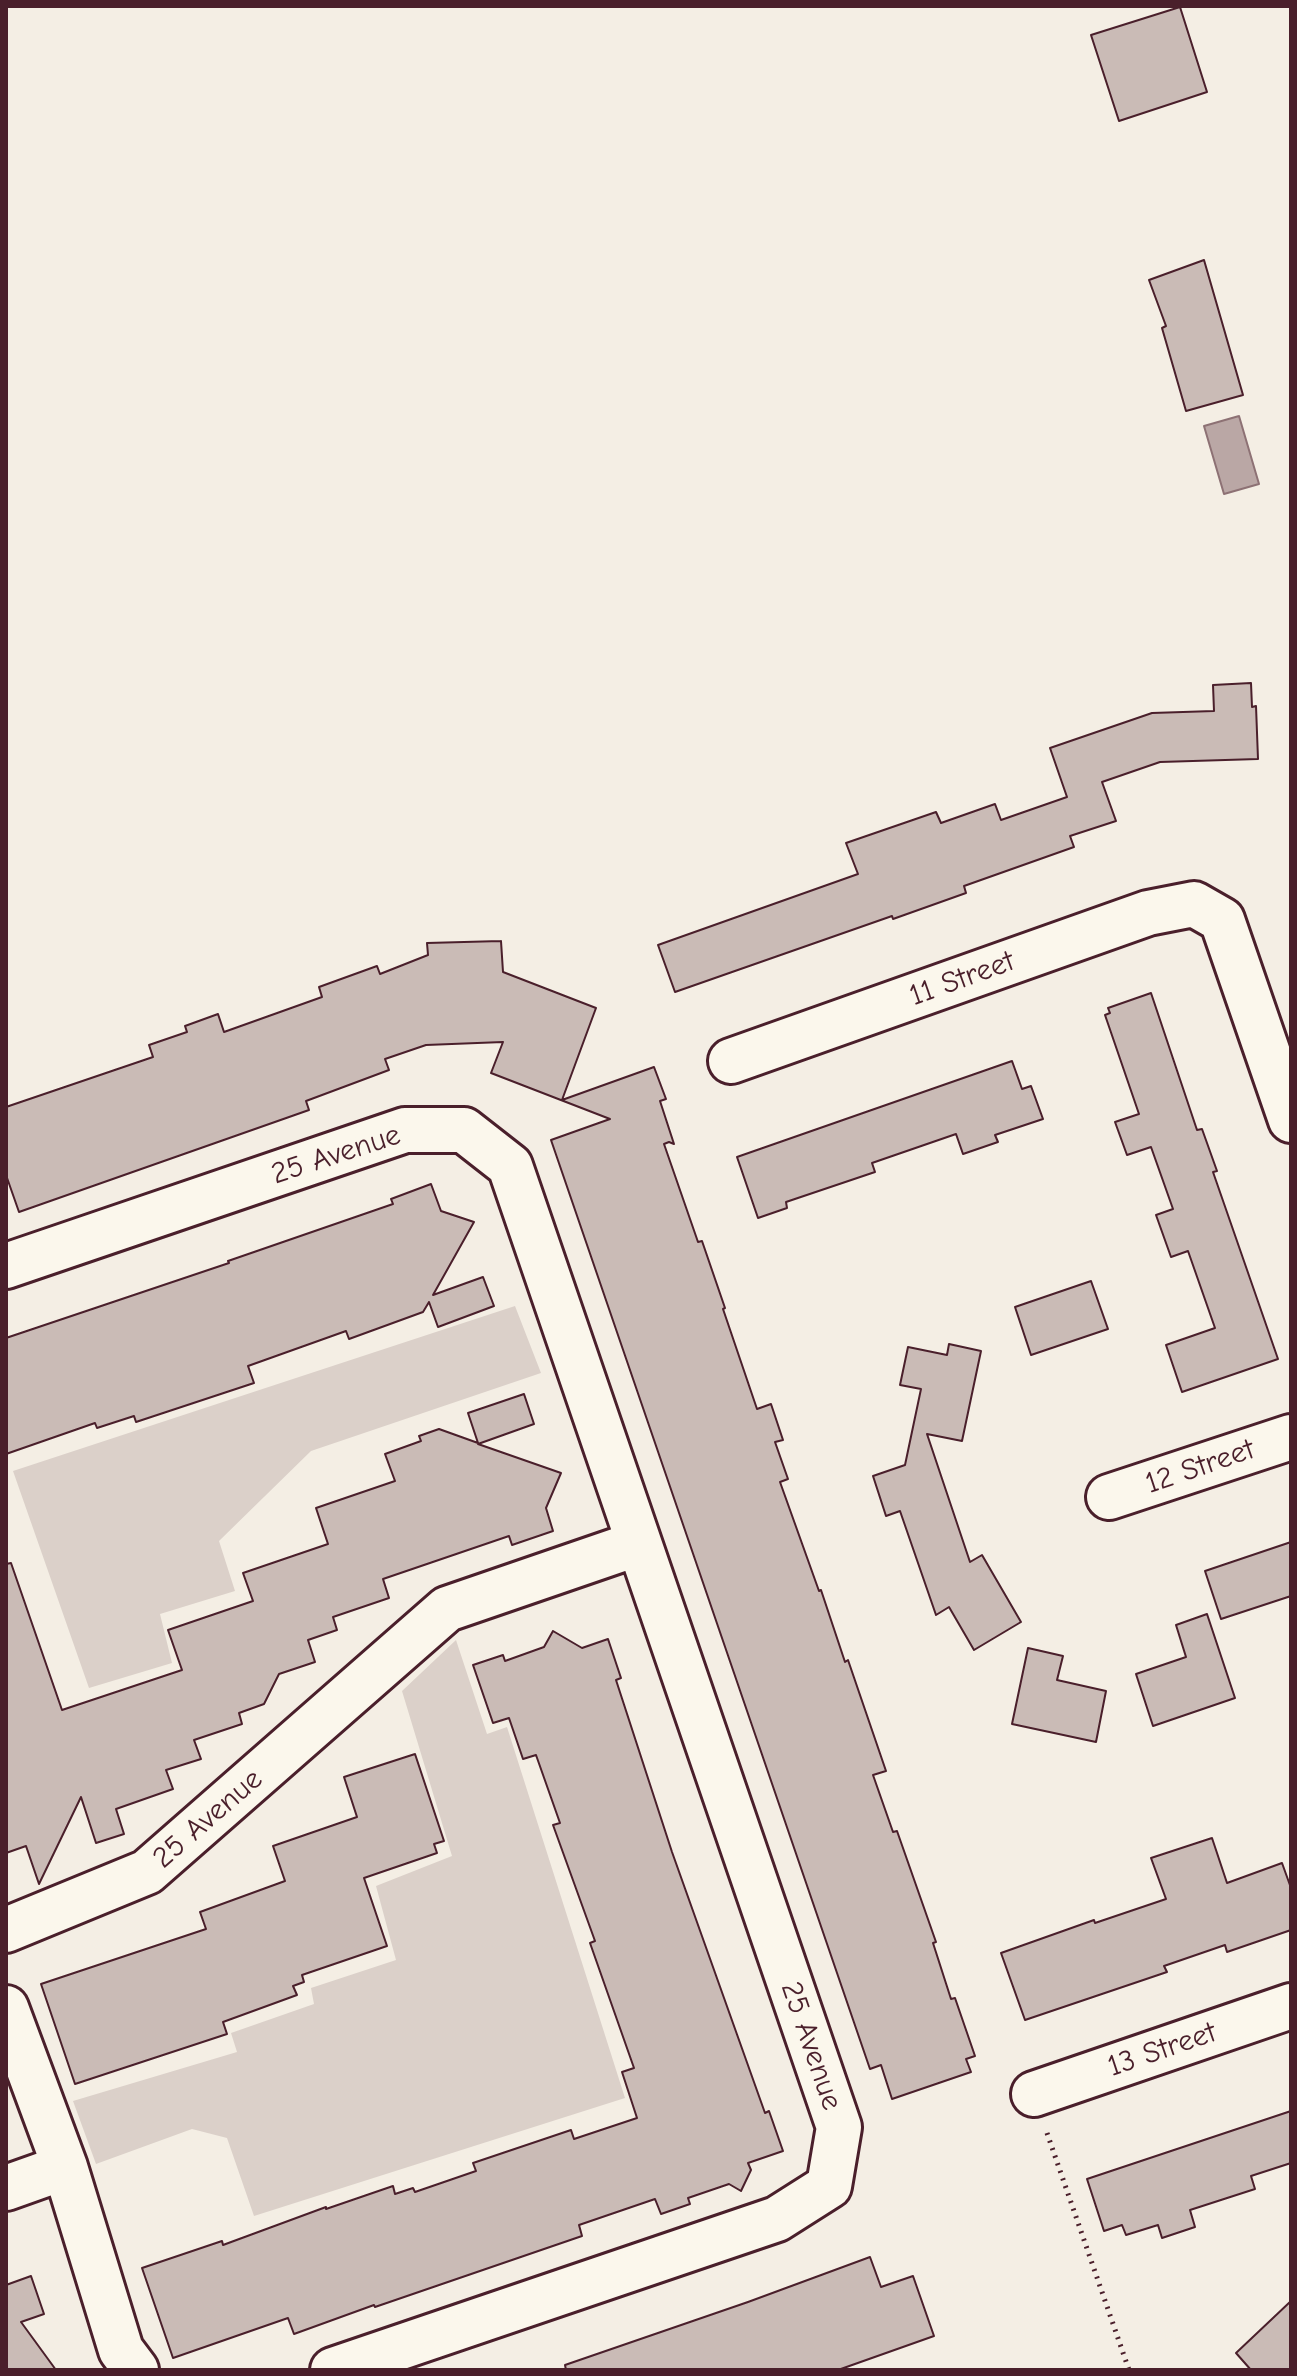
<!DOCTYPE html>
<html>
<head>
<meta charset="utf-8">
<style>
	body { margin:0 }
	#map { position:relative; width:1297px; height:2376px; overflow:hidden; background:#f4eee4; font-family:"Comic Neue",sans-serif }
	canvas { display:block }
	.frame { position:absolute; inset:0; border:8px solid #4a1f2b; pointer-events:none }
</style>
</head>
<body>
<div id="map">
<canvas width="1297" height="2376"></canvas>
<div class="frame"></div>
</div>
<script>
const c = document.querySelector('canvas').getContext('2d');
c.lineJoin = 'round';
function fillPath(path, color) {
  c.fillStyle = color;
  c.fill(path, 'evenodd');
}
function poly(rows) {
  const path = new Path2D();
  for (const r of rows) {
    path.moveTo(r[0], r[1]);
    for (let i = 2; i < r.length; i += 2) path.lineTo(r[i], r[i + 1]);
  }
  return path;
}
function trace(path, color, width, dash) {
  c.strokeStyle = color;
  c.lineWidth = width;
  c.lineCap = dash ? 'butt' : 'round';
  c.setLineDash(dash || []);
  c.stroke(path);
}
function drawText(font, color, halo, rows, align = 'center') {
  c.font = font + ' "Comic Neue",sans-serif';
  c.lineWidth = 8;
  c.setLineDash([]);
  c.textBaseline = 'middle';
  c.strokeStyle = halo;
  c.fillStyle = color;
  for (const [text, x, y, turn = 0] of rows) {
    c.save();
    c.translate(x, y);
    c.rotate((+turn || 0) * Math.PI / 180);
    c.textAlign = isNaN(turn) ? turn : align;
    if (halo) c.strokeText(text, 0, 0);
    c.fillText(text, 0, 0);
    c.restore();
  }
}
const green = poly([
	[515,1306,541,1373,311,1451,219,1541,235,1591,160,1614,172,1663,89,1688,13,1471],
	[456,1640,487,1734,507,1727,625,2098,254,2216,227,2138,192,2129,96,2164,73,2101,237,2052,231,2033,314,2004,311,1988,396,1960,376,1886,452,1856,402,1691]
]);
const water = poly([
	[1239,416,1259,484,1224,494,1204,426,1239,416]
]);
const building = poly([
	[1180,7,1207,92,1119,121,1091,35,1180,7],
	[1204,260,1243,395,1186,411,1162,328,1166,326,1149,280,1204,260],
	[1251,683,1252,707,1256,706,1258,759,1160,762,1102,782,1116,821,1070,836,1074,847,964,886,966,893,893,919,892,916,675,992,658,945,858,874,846,843,936,812,941,823,995,804,1001,820,1067,797,1050,748,1152,713,1214,711,1213,685,1251,683],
	[501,941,503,972,596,1008,562,1100,654,1067,666,1099,660,1101,674,1144,669,1142,664,1144,698,1242,702,1241,725,1308,723,1309,757,1409,771,1404,783,1440,775,1442,788,1479,780,1482,819,1591,821,1590,845,1662,848,1660,886,1771,873,1775,893,1832,897,1831,936,1942,933,1943,951,1999,955,1998,975,2056,966,2059,971,2072,892,2099,881,2065,870,2069,551,1140,610,1119,491,1073,503,1042,426,1045,385,1059,389,1070,306,1101,309,1110,19,1212,6,1175,6,1107,153,1057,149,1045,187,1032,185,1026,218,1014,224,1032,322,997,319,987,377,966,380,974,428,955,427,943,501,941],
	[1151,993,1197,1130,1202,1129,1217,1171,1213,1172,1278,1359,1182,1392,1166,1345,1215,1328,1188,1251,1171,1257,1156,1215,1173,1209,1151,1147,1127,1155,1115,1122,1139,1114,1105,1015,1110,1013,1108,1008,1151,993],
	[1012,1061,1022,1089,1031,1086,1043,1119,995,1135,998,1142,963,1154,956,1134,872,1163,875,1172,786,1202,787,1208,758,1218,737,1157,1012,1061],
	[431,1184,441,1211,474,1222,433,1295,483,1277,494,1306,438,1327,429,1302,423,1312,349,1339,346,1331,248,1366,254,1383,136,1422,134,1416,97,1428,95,1423,6,1454,6,1338,229,1263,228,1261,393,1204,391,1199,431,1184],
	[1091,1281,1108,1329,1031,1355,1015,1307,1091,1281],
	[949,1344,981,1351,962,1441,927,1434,970,1562,982,1555,1021,1622,974,1650,949,1607,936,1615,900,1511,886,1516,873,1476,905,1465,921,1389,900,1385,908,1347,947,1355,949,1344],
	[524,1394,534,1424,478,1444,561,1473,546,1508,553,1531,512,1545,509,1536,383,1579,389,1598,333,1617,337,1630,308,1640,315,1662,279,1674,264,1704,239,1713,242,1724,194,1740,201,1759,166,1770,173,1789,116,1809,124,1834,96,1843,81,1797,39,1884,26,1846,6,1853,6,1564,11,1563,62,1710,182,1670,168,1630,253,1601,243,1573,328,1544,316,1508,395,1481,385,1454,421,1441,419,1436,439,1429,478,1443,468,1413,524,1394],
	[1291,1542,1291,1596,1221,1619,1205,1571,1291,1542],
	[1207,1614,1235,1698,1153,1726,1136,1674,1186,1657,1176,1625,1207,1614],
	[553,1631,582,1648,608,1639,621,1678,616,1680,672,1852,765,2113,769,2111,783,2151,748,2163,751,2170,741,2191,729,2184,688,2198,690,2204,661,2214,655,2199,579,2225,582,2236,375,2307,374,2305,294,2334,288,2318,173,2358,142,2268,222,2241,223,2245,326,2207,326,2209,393,2186,395,2194,413,2188,415,2192,476,2171,473,2163,571,2130,574,2139,637,2118,622,2072,634,2068,590,1943,595,1941,553,1825,560,1823,536,1755,523,1759,509,1718,493,1723,473,1665,503,1655,505,1661,544,1647,553,1631],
	[1028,1648,1063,1656,1057,1680,1106,1691,1096,1742,1012,1724,1028,1648],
	[415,1754,444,1841,434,1844,437,1853,364,1878,387,1946,302,1975,304,1982,293,1986,297,1995,223,2022,227,2034,75,2084,41,1984,206,1929,200,1912,285,1881,273,1846,357,1817,344,1777,415,1754],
	[1212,1838,1227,1883,1282,1863,1291,1888,1291,1930,1227,1952,1225,1945,1164,1966,1167,1972,1025,2020,1001,1953,1094,1920,1095,1923,1166,1899,1151,1858,1212,1838],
	[1291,2111,1291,2163,1251,2176,1255,2189,1190,2210,1195,2227,1162,2238,1158,2225,1126,2235,1122,2225,1104,2231,1087,2179,1291,2111],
	[870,2257,881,2287,913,2276,934,2336,838,2370,566,2370,565,2365,748,2302,870,2257],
	[31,2276,44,2314,21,2322,56,2370,6,2370,6,2285,31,2276],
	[1291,2301,1291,2370,1251,2370,1236,2353,1291,2301]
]);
const path = poly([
	[1047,2133,1129,2370]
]);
const minor = poly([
	[731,1061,1148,913,1194,904,1222,920,1291,1120],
	[6,1266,405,1130,464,1130,510,1166,839,2127,829,2186,777,2219,333,2370],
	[1109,1497,1291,1437],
	[6,1930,147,1872,447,1609,639,1543],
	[6,2008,65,2167,121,2350,136,2370],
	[1034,2094,1291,2006],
	[6,2188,65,2167]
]);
const streetNames = [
	["11 Street",962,979,-20],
	["25 Avenue",336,1155,-18],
	["12 Street",1200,1467,-19],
	["25 Avenue",208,1819,-41],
	["25 Avenue",811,2046,71],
	["13 Street",1162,2050,-19]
];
fillPath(green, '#dbd0c9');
fillPath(water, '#baa7a5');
trace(water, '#8d7174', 2);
fillPath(building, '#cabbb6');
trace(building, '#4a1f2b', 2);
trace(minor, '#4a1f2b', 50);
trace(path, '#4a1f2b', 5, [2, 6]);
trace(minor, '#fbf7ec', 44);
drawText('30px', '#4a1f2b', '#fbf7ec', streetNames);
</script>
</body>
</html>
